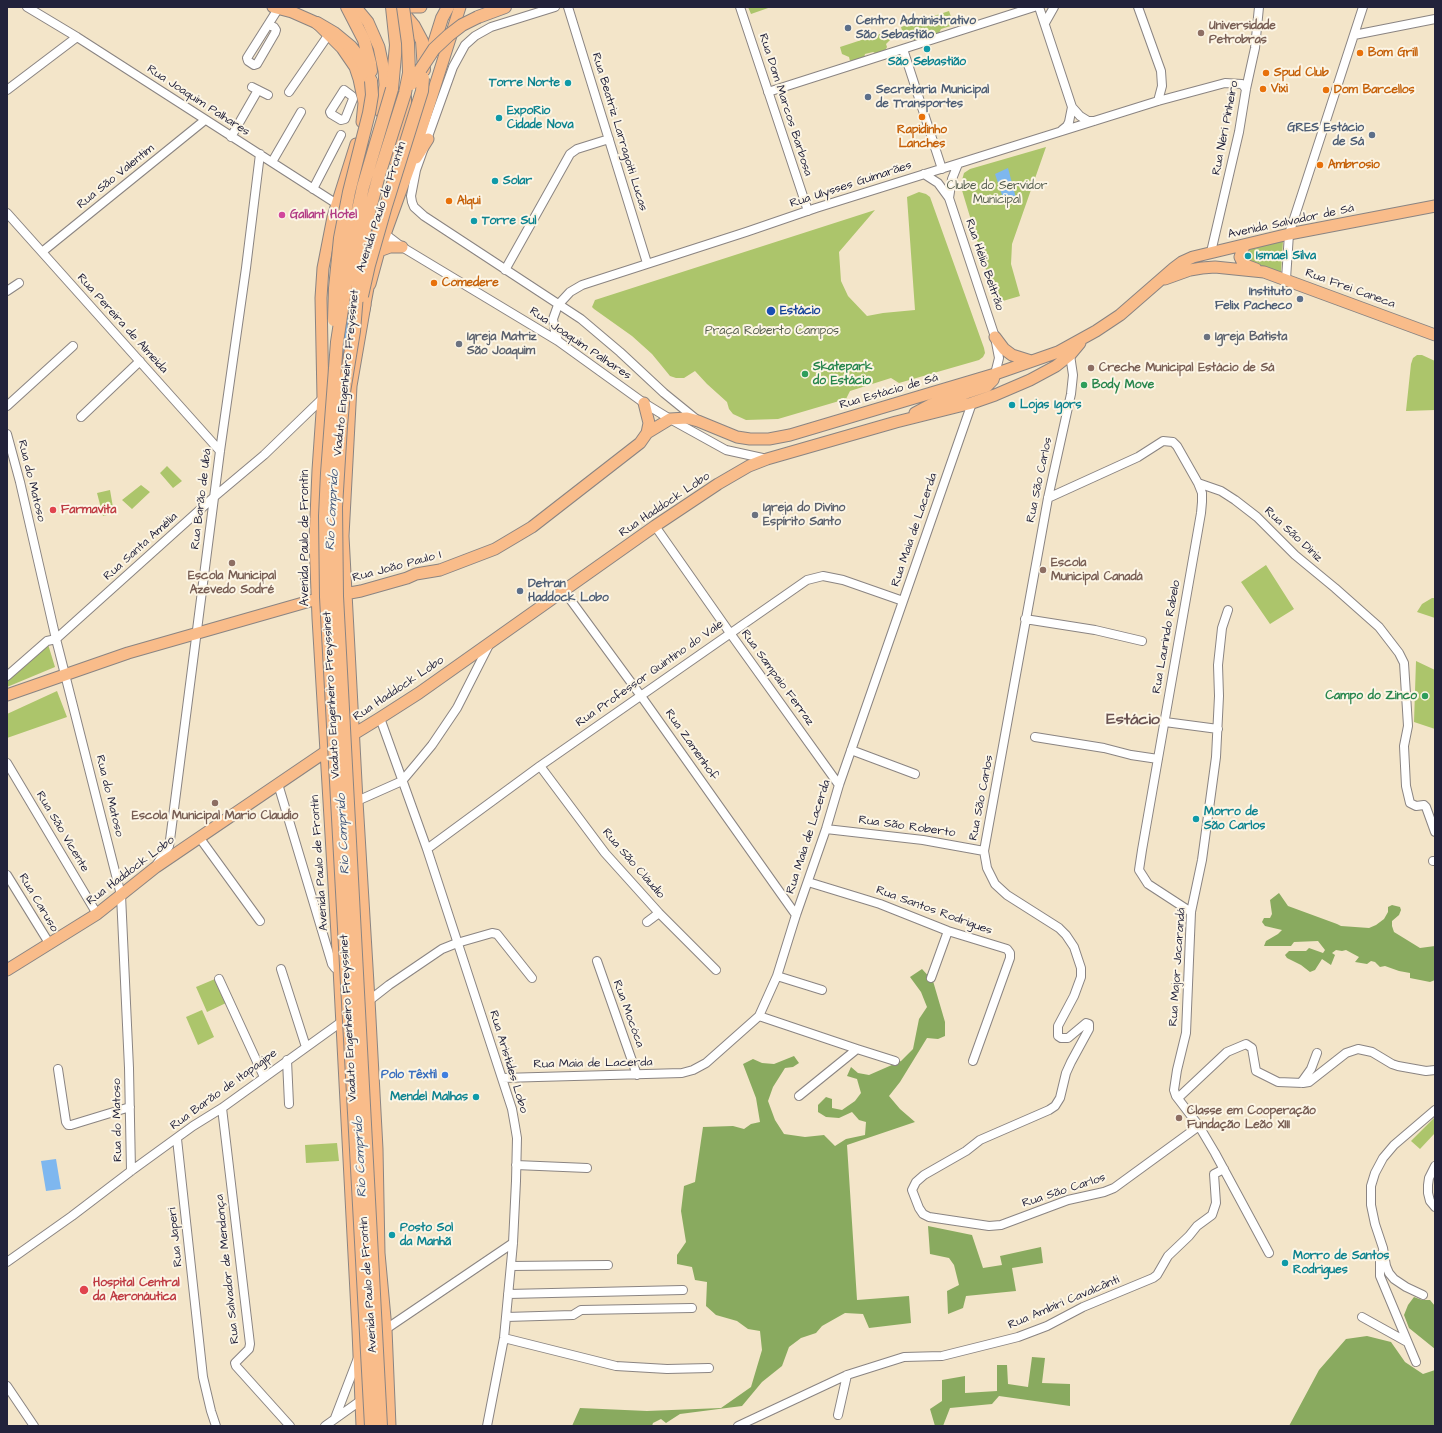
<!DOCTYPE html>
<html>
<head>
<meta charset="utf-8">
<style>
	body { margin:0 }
	#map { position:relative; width:1442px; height:1433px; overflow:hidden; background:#f3e5c9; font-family:"Architects Daughter",sans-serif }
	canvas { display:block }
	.frame { position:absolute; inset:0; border:8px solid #22223b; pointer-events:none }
</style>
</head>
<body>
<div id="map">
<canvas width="1442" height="1433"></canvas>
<div class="frame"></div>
</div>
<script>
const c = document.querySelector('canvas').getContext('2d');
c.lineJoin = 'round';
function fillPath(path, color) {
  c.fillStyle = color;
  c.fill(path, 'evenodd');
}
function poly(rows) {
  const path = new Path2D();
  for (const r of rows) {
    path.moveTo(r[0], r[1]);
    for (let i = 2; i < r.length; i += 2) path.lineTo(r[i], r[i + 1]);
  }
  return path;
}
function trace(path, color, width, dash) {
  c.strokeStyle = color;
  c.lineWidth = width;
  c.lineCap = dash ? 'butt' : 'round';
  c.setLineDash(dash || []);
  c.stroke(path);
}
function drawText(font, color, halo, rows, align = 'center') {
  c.font = font + ' "Architects Daughter",sans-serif';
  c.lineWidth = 4;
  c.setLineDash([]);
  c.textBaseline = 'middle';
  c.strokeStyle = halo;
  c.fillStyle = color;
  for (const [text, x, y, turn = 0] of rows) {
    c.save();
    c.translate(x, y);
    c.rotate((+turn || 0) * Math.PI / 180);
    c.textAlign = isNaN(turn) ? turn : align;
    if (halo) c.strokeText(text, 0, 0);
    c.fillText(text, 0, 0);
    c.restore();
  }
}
const green = poly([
	[748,7,771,7,751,14],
	[949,11,954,25,941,29,939,33,923,36,921,39,916,41,912,39,909,34,906,35,903,34,901,27],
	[889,31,892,38,886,44,887,47,885,51,877,54,873,52,865,54,864,58,852,62,850,61,849,57,842,54,840,47],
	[1046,147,1012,244,1011,264,1020,296,996,303,961,187,962,180,964,173,970,169],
	[919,192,926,194,930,197,984,348,985,353,983,357,979,360,899,383,891,378,850,391,846,399,778,419,746,420,733,414,729,409,727,402,707,384,695,371,684,378,676,378,670,376,652,354,632,336,594,309,592,307,595,300,875,210,839,252,841,281,848,296,867,316,883,313,915,310,907,197],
	[1283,241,1281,272,1247,262,1243,252,1246,250],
	[1417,355,1422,355,1435,361,1435,410,1406,411,1411,364,1413,358],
	[167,466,182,481,173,488,160,473],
	[141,485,150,492,132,509,122,500],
	[110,490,114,513,103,516,97,493],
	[1266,565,1294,609,1270,624,1241,582],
	[1432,598,1435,598,1435,618,1417,612,1422,604],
	[47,641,55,667,7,687,7,676],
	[1416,661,1435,670,1435,729,1414,722],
	[57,691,67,717,7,738,7,714],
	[215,979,226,1003,207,1012,196,987],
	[202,1010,214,1037,198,1045,186,1017],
	[1435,1117,1435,1133,1420,1149,1411,1141],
	[337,1143,339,1161,306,1163,305,1145]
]);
const forest = poly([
	[1279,893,1288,906,1337,924,1341,926,1369,928,1376,925,1384,919,1388,912,1388,907,1392,905,1400,907,1401,910,1399,915,1392,921,1392,926,1394,932,1420,948,1435,946,1435,980,1430,982,1410,978,1410,973,1399,971,1385,966,1380,967,1375,962,1371,961,1367,964,1355,962,1359,957,1346,950,1342,951,1336,950,1332,953,1335,955,1331,965,1322,959,1315,970,1310,972,1301,965,1287,958,1285,955,1289,951,1306,951,1309,948,1323,953,1325,950,1318,941,1294,942,1291,946,1264,946,1266,941,1278,934,1282,930,1265,926,1262,922,1264,918,1270,918,1272,914,1270,900],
	[922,969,933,981,945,1022,945,1036,938,1039,927,1038,900,1082,889,1096,900,1109,915,1122,847,1145,857,1300,909,1296,911,1323,869,1328,863,1314,845,1313,822,1326,816,1333,801,1338,789,1347,782,1366,762,1382,742,1406,680,1414,666,1423,661,1419,653,1423,652,1426,572,1426,580,1408,647,1411,721,1408,751,1387,762,1350,760,1331,748,1329,737,1321,716,1315,706,1306,707,1282,695,1280,692,1267,677,1264,677,1255,686,1242,681,1211,684,1186,695,1182,703,1127,733,1126,744,1129,751,1124,760,1122,756,1098,743,1064,753,1059,762,1063,774,1064,794,1056,799,1063,793,1067,785,1068,773,1087,768,1101,775,1120,784,1134,805,1137,824,1135,835,1146,846,1139,865,1135,866,1122,859,1120,852,1112,839,1118,826,1117,818,1112,818,1105,826,1097,832,1099,832,1108,842,1110,855,1101,861,1093,857,1079,847,1076,851,1067,858,1073,869,1075,901,1061,913,1049,919,1019,927,1007,921,992,910,977],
	[928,1226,972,1235,983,1268,1002,1265,1000,1256,1041,1247,1043,1263,1012,1268,1016,1291,966,1296,963,1308,948,1314,947,1291,959,1285,954,1265,949,1258,930,1254],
	[1414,1297,1422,1300,1430,1300,1435,1306,1435,1349,1409,1328,1404,1315,1408,1305],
	[1367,1336,1391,1342,1405,1362,1423,1374,1435,1370,1435,1426,1289,1426,1319,1370,1346,1339],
	[1032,1357,1045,1358,1042,1383,1070,1384,1070,1406,999,1396,992,1404,950,1408,943,1426,935,1426,930,1409,942,1401,942,1380,965,1376,965,1393,997,1391,997,1365,1007,1365,1008,1384,1028,1387]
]);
const water = poly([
	[1008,168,1016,198,1004,201,995,174],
	[56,1159,61,1189,46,1191,41,1161]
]);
const river = poly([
	[343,367,350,288]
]);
const minor = poly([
	[27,7,77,37,340,206],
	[555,7,491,27,475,36,465,45,453,67,416,170,411,196,412,202,414,207,424,216,581,319,620,352,664,393,696,419],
	[568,7,647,263],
	[740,7,808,211],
	[1039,7,1072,107,1080,116,1088,121,1094,121],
	[1138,7,1161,71,1162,86,1158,101],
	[1045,23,1054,7],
	[268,25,274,27,276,30,275,33,257,64,254,65,248,61,247,58,278,9],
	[1354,35,1435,19],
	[903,49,942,169],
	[252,87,268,95],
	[7,90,77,37],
	[344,90,352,96,353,99,345,119,341,120,331,114,330,112,344,90],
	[289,92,329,34],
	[768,92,1034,7],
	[1062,130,1067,126,1069,122,1072,107],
	[231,137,258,90],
	[272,162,301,112],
	[924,174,938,183,949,198,995,337,999,358,995,374],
	[313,189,341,135],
	[949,198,952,179,958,164],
	[7,213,220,451],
	[385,234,402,247,558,341,644,403,670,419,726,450,767,459],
	[42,252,205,120],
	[1211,252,1239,132,1246,89,1255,48,1259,7],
	[505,270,570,154,577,149,609,139],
	[1286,279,1289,234,1363,7],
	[7,291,19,283],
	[558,341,555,331,553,319,558,305,570,292,582,285,746,232,816,208,1158,101,1225,83,1242,84,1246,89],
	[1070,355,1073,375,1071,394,1048,498,984,851,987,868,995,884,1007,895,1059,928,1066,935,1074,947,1081,968,1081,977,1074,996,1058,1026,1058,1036,1061,1038,1068,1038,1086,1023,1089,1024,1089,1029,1071,1062,1066,1073,1060,1098,1055,1106,1049,1110,980,1140,966,1151,924,1175,916,1182,912,1190,919,1208,923,1214,929,1217,989,1226,1001,1225,1068,1200,1104,1192,1114,1188,1199,1126],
	[7,406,73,346],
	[81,417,140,361],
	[7,434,20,482,56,639,121,895,129,1068,131,1171],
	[1048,498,1138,457,1163,441,1173,442,1177,446,1198,483,1221,491,1235,500,1257,517,1295,555,1335,588,1379,627,1399,653,1404,663,1408,726,1404,746,1406,786,1410,803,1416,806,1424,805,1426,807,1435,832],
	[655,526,730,633,839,785],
	[564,591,641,696,796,915],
	[1228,610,1222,628,1218,665,1219,696,1216,757,1202,860,1191,912,1186,1033,1177,1070,1174,1090,1176,1096,1199,1126,1215,1153,1269,1253],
	[1025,619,1095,630,1142,641],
	[7,676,47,641,56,639,214,497,264,455,323,398],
	[380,718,427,849,512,1109,515,1126,517,1138,516,1181,513,1243,504,1338,487,1426],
	[1165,722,1218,729],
	[1035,737,1104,748,1131,755,1158,759],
	[851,750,915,774],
	[7,763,97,914],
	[540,766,605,853,659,913,716,970],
	[278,784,332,964,335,968,339,968],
	[357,801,402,781,418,762,432,745,457,708,490,643],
	[826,829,923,840,984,851],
	[199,837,260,921],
	[427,849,540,766,807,580,823,576,843,580,903,601],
	[1433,861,1435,861],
	[157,864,169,846,170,840,220,451,246,268,260,154],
	[7,875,49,943],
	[808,882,880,904,948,931,1007,949,1010,953,1010,958,973,1061],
	[1191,912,1148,884,1139,870,1142,850,1201,513,1202,502,1202,493,1198,483],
	[647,922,659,913],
	[597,961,637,1075],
	[281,969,306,1047],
	[777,976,822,990],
	[931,978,948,931],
	[219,979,264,1077],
	[366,1003,389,985,442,949,457,943,492,933,497,934,532,978],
	[759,1016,857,1049,799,1096],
	[857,1049,895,1061],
	[287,1060,289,1104],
	[58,1069,66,1122,68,1125,71,1125,130,1107],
	[502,1078,682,1073,693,1070,706,1063,759,1016,777,976,796,915,826,829,839,785,972,403],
	[1301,1083,1311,1069,1317,1053],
	[1178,1098,1227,1052,1246,1044,1252,1048,1256,1071,1278,1082,1303,1083,1309,1082,1346,1053,1358,1049,1372,1052,1392,1064,1398,1066,1426,1071,1435,1070],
	[222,1108,250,1344,249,1349,235,1363,236,1366,290,1426],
	[177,1139,203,1377,211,1411,216,1426],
	[516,1165,587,1168],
	[1435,1166,1429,1178,1428,1185,1428,1193,1430,1201,1435,1207],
	[1383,1251,1380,1259,1380,1276,1416,1362],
	[7,1262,72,1216,131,1171,193,1126,222,1108,344,1020],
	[511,1266,608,1265],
	[508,1294,683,1290],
	[1423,1295,1406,1287,1394,1279,1389,1273,1386,1266,1383,1248,1375,1224,1371,1205,1371,1186,1375,1173,1383,1158,1394,1145,1435,1110],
	[506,1317,573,1315,581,1310,692,1308],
	[1362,1317,1407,1342],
	[382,1329,386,1329,513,1243],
	[504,1338,616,1366,667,1369,709,1368],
	[7,1386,34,1426],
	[838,1415,847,1375],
	[335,1418,358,1358],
	[325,1426,360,1401],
	[738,1426,847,1375,904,1357,942,1356,1018,1337,1047,1326,1083,1307,1153,1278,1157,1275,1168,1256,1189,1236,1197,1226,1212,1215,1216,1203,1214,1174,1224,1169]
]);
const major = poly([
	[273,7,292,12,317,23,342,48,355,67,359,79,364,103,362,122],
	[354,7,358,10,368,22,379,47,384,71,385,85,381,112],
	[399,7,421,7],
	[356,144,333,217,323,268,321,298,323,398,318,470,315,540,318,618,339,968,358,1331,362,1426],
	[416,158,428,139],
	[1244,246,1240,257,1243,263,1248,266,1256,269],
	[379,251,390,247,402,247],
	[1165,279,1190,270,1202,268,1215,267,1264,272,1435,335],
	[370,284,379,251,409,168,460,7],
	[365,305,351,386,343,536,357,801,369,1000,377,1149,379,1253,386,1329,390,1426],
	[995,337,1004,349,1012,355,1031,361],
	[644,403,649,423,647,433],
	[915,413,930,405,987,386,993,380,995,374],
	[7,695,128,653,317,599,361,591,407,578,416,574,440,570,495,549,532,527,640,443,647,433,670,419,687,418,698,421,737,437,750,439,769,439,790,435,995,374,1058,352,1096,331,1120,315,1174,268,1182,262,1193,257,1289,234,1435,206],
	[349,737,380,718,419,693,655,526,718,484,749,466,767,459,896,422,972,403,995,395,1030,380,1056,366,1070,355,1080,343],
	[7,970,97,914,156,867,331,748]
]);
const highway = poly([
	[347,7,364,40,370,63,371,71],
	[400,9,414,26,422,41,424,70],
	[478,17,505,7],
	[317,23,334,33,351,47,360,58,371,81],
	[431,53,442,18,448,7],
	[392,89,396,45,392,7],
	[395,160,405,118,405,97],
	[363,312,368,285]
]);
const highwayBridge = poly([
	[411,84,434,49,449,35,462,25,478,17],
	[362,296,369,265,385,209,422,91,423,78],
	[334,320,335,288,340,238,349,192,369,113,372,95,371,81],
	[371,1426,326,597,325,516,327,473,337,342,345,290,352,237,363,187,392,89],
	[381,1426,337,596,336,507,341,426,344,392,354,331,360,258,366,224,379,175,405,93,409,73,408,43,403,7]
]);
const markers = [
	[848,28,4,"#5c6f8a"],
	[1201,33,4,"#8d6e63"],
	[927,49,4,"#0f9aa8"],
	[1360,53,4,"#e8710a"],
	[1266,73,4,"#e8710a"],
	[568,83,4,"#0f9aa8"],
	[1263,89,4,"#e8710a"],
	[1326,90,4,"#e8710a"],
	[868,97,4,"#5c6f8a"],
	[922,117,4,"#e8710a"],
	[499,118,4,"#0f9aa8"],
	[1372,135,4,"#5c6f8a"],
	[1320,165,4,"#e8710a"],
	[495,181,4,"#0f9aa8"],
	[449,201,4,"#e8710a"],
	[282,215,4,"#d1479c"],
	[474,221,4,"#0f9aa8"],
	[1248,256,4,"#0f9aa8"],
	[434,283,4,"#e8710a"],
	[1300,299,4,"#5c6f8a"],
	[771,311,5,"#1a4fb4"],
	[1207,337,4,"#6b7280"],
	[459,344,4,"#6b7280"],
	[1091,368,4,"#8d6e63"],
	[805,374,4,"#2e9e5b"],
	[1084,385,4,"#2e9e5b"],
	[1012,405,4,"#0f9aa8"],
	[53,510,4,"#e0444e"],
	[755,515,4,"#6b7280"],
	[232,563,4,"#8d6e63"],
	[1043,570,4,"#8d6e63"],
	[520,591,4,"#5c6f8a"],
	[1425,696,4,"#2e9e5b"],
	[215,803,4,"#8d6e63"],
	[1196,819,4,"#0f9aa8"],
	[445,1075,4,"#3f7fe0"],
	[476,1097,4,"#0f9aa8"],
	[1179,1118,4,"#8d6e63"],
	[392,1235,4,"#0f9aa8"],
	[1285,1263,4,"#0f9aa8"],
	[84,1290,5,"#e0444e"]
];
const serviceNames = [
	["Centro Administrativo",856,21],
	["São Sebastião",856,35],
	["Secretaria Municipal",876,90],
	["de Transportes",876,104],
	["GRES Estácio",1364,128,"right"],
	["de Sá",1364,142,"right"],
	["Instituto",1292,292,"right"],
	["Felix Pacheco",1292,306,"right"],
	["Detran",528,584],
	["Haddock Lobo",528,598]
];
const educationNames = [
	["Universidade",1209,26],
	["Petrobras",1209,40],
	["Creche Municipal Estácio de Sá",1099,368],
	["Escola",1051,563],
	["Municipal Canadá",1051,577],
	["Escola Municipal",232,576,"center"],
	["Azevedo Sodré",232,590,"center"],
	["Escola Municipal Mario Claudio",215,816,"center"],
	["Classe em Cooperação",1187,1111],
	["Fundação Leão XIII",1187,1125]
];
const foodNames = [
	["Bom Grill",1368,53],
	["Spud Club",1274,73],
	["Vixi",1271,89],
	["Dom Barcellos",1334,90],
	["Rapidinho",922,130,"center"],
	["Lanches",922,144,"center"],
	["Ambrosio",1328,165],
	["Alqui",457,201],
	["Comedere",442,283]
];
const cultureNames = [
	["São Sebastião",927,62,"center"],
	["Torre Norte",560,83,"right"],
	["ExpoRio",507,111],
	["Cidade Nova",507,125],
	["Solar",503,181],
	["Torre Sul",482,221],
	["Ismael Silva",1256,256],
	["Lojas Igors",1020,405],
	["Morro de",1204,812],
	["São Carlos",1204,826],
	["Mendel Malhas",468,1097,"right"],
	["Posto Sol",400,1228],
	["da Manhã",400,1242],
	["Morro de Santos",1293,1256],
	["Rodrigues",1293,1270]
];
const streetNames = [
	["Rua Joaquim Palhares",198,101,33],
	["Rua Dom Marcos Barbosa",785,105,72],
	["Rua Néri Pinheiro",1226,128,-79],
	["Rua Beatriz Larragoiti Lucas",619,132,73],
	["Rua São Valentim",116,177,-39],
	["Rua Ulysses Guimarães",851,185,-18],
	["Avenida Paulo de Frontin",382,207,-72],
	["Avenida Salvador de Sá",1291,222,-12],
	["Rua Hélio Beltrão",984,265,71],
	["Rua Frei Caneca",1350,289,20],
	["Rua Pereira de Almeida",122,324,48],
	["Rua Joaquim Palhares",580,344,34],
	["Viaduto Engenheiro Freyssinet",347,373,-84],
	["Rua Estácio de Sá",889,392,-16],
	["Rua São Carlos",1040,480,-78],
	["Rua do Matoso",31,481,76],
	["Rua Barão de Ubá",202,499,-83],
	["Rua Haddock Lobo",665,505,-34],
	["Rua Maia de Lacerda",915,530,-71],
	["Rua São Diniz",1293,535,43],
	["Avenida Paulo de Frontin",305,538,-90],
	["Rua Santa Amélia",141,547,-42],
	["Rua João Paulo I",397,567,-15],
	["Rua Laurindo Rabelo",1167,637,-80],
	["Rua Professor Quintino do Vale",650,674,-35],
	["Rua Sampaio Ferraz",777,678,54],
	["Rua Haddock Lobo",399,689,-34],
	["Viaduto Engenheiro Freyssinet",332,695,-93],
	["Rua Zamenhof",691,745,55],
	["Rua do Matoso",109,796,76],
	["Rua São Carlos",982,798,-79],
	["Rua São Roberto",907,827,8],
	["Rua São Vicente",62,832,59],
	["Rua Maia de Lacerda",809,837,-72],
	["Avenida Paulo de Frontin",320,863,-94],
	["Rua São Cláudio",633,864,49],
	["Rua Haddock Lobo",131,871,-37],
	["Rua Caruso",38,903,59],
	["Rua Santos Rodrigues",934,911,20],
	["Rua Major Jacarandá",1178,967,-86],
	["Rua Mocóca",628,1014,70],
	["Viaduto Engenheiro Freyssinet",349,1018,-93],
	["Rua Aristides Lobo",508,1062,73],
	["Rua Maia de Lacerda",593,1064,-1],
	["Rua Barão de Itapagipe",224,1090,-36],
	["Rua do Matoso",118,1120,-91],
	["Rua São Carlos",1064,1191,-18],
	["Rua Japeri",176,1237,-96],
	["Rua Salvador de Mendonça",228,1269,-96],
	["Avenida Paulo de Frontin",369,1285,-94],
	["Rua Ambíri Cavalcânti",1064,1303,-23]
];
const parkNames = [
	["Clube do Servidor",997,186],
	["Municipal",997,200],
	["Praça Roberto Campos",772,331]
];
const hotelNames = [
	["Gallant Hotel",290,215]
];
const transitNames = [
	["Estácio",780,311]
];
const worshipNames = [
	["Igreja Matriz",467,337],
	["São Joaquim",467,351],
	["Igreja Batista",1215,337],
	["Igreja do Divino",763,508],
	["Espírito Santo",763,522]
];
const leisureNames = [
	["Skatepark",813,367],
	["do Estácio",813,381],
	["Body Move",1092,385],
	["Campo do Zinco",1417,696,"right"]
];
const healthNames = [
	["Farmavita",61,510],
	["Hospital Central",93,1283],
	["da Aeronáutica",93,1297]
];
const shopNames = [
	["Polo Têxtil",437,1075]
];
const waterNames = [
	["Rio Comprido",333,510,-87],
	["Rio Comprido",344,834,-93],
	["Rio Comprido",361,1157,-93]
];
const districtNames = [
	["Estácio",1133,721]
];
fillPath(green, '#acc56b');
fillPath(forest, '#89aa5f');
fillPath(water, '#7eb7ef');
trace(river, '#7eb7ef', 14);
trace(minor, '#8a8482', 10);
trace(major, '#8a8482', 13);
trace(highway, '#8a8482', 14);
trace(minor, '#fff', 8);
trace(major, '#f9bc8a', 11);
trace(highway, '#f9bc8a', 12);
trace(highwayBridge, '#8a8482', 14, []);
trace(highwayBridge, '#f9bc8a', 12);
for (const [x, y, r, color] of markers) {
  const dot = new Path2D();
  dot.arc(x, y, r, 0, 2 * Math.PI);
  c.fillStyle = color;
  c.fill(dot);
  trace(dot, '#fcf5e5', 1.5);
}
drawText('bold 12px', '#4e5e75', '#fcf5e5', serviceNames, 'left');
drawText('bold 12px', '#785e54', '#fcf5e5', educationNames, 'left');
drawText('bold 12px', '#c56008', '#fcf5e5', foodNames, 'left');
drawText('bold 12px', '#0d838f', '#fcf5e5', cultureNames, 'left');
drawText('12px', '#22223b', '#fcf5e5', streetNames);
drawText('12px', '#525b4c', '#fcf5e5', parkNames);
drawText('bold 12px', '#b23c85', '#fcf5e5', hotelNames, 'left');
drawText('bold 12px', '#164399', '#fcf5e5', transitNames, 'left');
drawText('bold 12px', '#5b616d', '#fcf5e5', worshipNames, 'left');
drawText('bold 12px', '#27864d', '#fcf5e5', leisureNames, 'left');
drawText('bold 12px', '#be3a42', '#fcf5e5', healthNames, 'left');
drawText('bold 12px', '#366cbe', '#fcf5e5', shopNames, 'right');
drawText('italic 13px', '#42567a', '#fcf5e5', waterNames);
drawText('bold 16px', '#695251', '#fcf5e5', districtNames);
</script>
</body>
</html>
